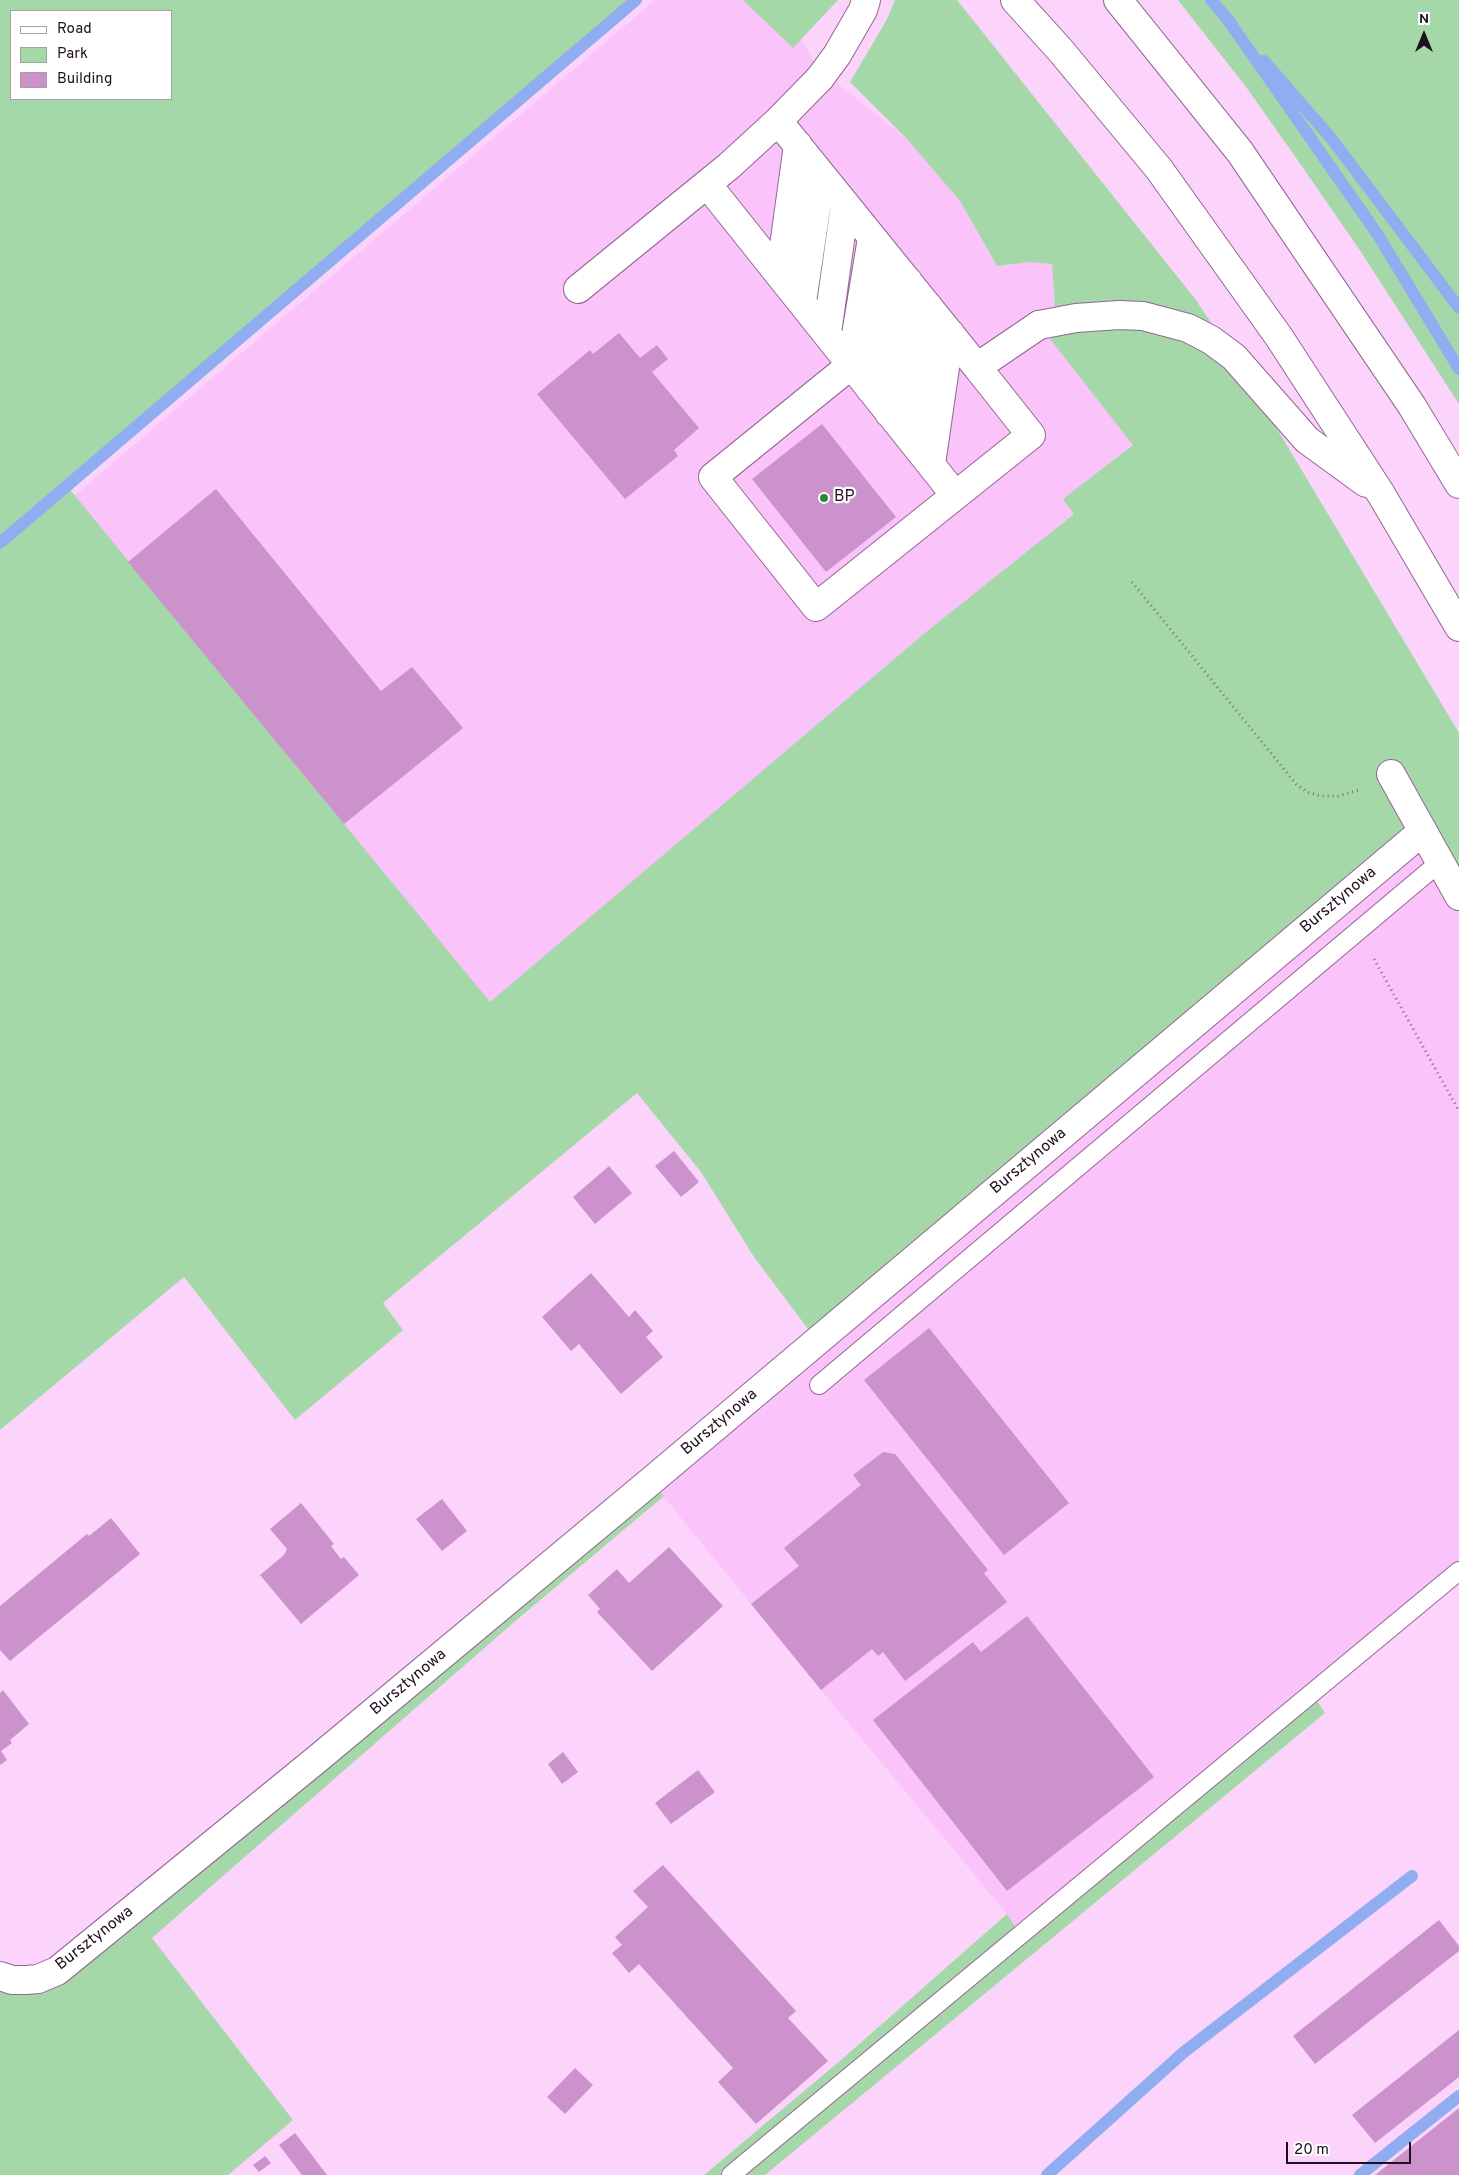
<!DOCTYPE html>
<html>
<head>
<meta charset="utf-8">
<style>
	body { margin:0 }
	#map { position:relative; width:1459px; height:2175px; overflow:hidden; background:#fcd4fb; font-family:Overpass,sans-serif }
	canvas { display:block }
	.legend { position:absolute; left:10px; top:10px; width:162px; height:90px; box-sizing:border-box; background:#fff; border:1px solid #a69fa6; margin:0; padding:6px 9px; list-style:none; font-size:15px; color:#200f20 }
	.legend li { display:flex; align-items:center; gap:10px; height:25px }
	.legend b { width:25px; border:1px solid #a69fa6 }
	.north { position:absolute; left:1399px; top:10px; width:50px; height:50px; -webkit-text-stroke:4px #fff; paint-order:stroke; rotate:0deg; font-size:14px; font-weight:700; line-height:20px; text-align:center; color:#200f20 }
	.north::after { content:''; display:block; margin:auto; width:18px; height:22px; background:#200f20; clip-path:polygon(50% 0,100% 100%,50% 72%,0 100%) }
	.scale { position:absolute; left:1286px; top:2142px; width:125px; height:22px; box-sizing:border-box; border:2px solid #200f20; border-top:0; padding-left:6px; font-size:15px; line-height:18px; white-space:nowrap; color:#200f20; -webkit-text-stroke:4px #fff; paint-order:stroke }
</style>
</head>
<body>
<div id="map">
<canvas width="1459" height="2175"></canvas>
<ul class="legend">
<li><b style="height:6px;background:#fff"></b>Road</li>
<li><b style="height:14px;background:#a5d8a9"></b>Park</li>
<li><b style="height:14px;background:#cb92cb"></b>Building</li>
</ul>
<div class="north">N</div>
<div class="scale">20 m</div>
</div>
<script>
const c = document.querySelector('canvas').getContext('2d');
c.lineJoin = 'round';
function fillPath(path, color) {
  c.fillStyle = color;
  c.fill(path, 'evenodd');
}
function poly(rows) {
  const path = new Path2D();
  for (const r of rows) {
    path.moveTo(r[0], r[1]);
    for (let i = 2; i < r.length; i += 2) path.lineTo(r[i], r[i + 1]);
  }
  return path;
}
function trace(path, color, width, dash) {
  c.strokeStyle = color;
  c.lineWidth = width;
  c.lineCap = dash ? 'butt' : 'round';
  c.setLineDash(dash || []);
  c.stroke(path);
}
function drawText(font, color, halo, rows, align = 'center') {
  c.font = font + ' Overpass,sans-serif';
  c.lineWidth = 4.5;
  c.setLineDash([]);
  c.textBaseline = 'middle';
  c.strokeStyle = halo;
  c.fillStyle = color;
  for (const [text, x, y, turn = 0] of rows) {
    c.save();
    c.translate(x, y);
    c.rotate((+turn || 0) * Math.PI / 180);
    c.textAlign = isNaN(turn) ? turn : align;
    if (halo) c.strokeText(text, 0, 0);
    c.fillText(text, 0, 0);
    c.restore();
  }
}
const built = poly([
	[655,0,756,0,790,20,817,67,907,139,960,201,996,265,1029,262,1052,264,1056,321,1040,326,1133,444,1064,499,1074,514,926,632,490,1003,74,496],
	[1423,831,1459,896,1459,1571,1021,1935,1007,1914,821,1690,651,1481]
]);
const green = poly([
	[0,0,636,0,67,486,490,1002,926,632,1074,514,1063,499,1133,445,1039,325,1056,321,1052,264,1029,262,997,266,960,201,907,139,850,82,886,21,895,0,957,0,1196,300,1234,357,1459,733,1459,896,1423,832,817,1341,754,1257,701,1172,637,1093,383,1303,403,1330,295,1420,184,1277,0,1430],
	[11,11,171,11,171,99,11,99],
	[743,0,838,0,793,48],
	[1178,0,1459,0,1459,404,1359,249,1292,152,1246,87],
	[651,1481,664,1496,513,1623,152,1938,293,2120,228,2175,0,2175,0,1976,26,1980],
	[1313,1694,1325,1713,765,2175,704,2175,841,2060,1007,1914,1021,1935]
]);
const stream = poly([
	[1211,0,1231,23],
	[1226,17,1378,235,1459,369],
	[1264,61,1331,138,1459,308],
	[0,543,636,0],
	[1047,2175,1184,2052,1412,1876],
	[1360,2175,1459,2096]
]);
const building = poly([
	[619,333,640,358,657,345,668,359,652,372,699,428,674,450,678,456,625,499,537,394,590,350,593,354],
	[822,424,896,517,826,572,752,479],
	[216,489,381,691,412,667,463,728,344,824,128,562],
	[674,1151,699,1182,681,1197,655,1166],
	[609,1166,632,1193,595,1224,573,1197],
	[591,1273,629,1317,635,1310,653,1331,646,1337,663,1357,621,1394,579,1344,571,1351,542,1317],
	[929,1328,1069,1503,1004,1555,864,1380],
	[883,1452,895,1454,988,1570,984,1573,1007,1602,905,1681,883,1652,878,1656,872,1649,821,1690,751,1604,799,1566,784,1548,861,1485,853,1475],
	[442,1499,467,1531,442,1551,416,1519],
	[301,1503,334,1544,331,1546,341,1559,344,1557,359,1575,301,1624,260,1575,284,1555,287,1549,270,1529],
	[111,1518,140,1554,10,1661,0,1650,0,1606,87,1534,89,1536],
	[669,1547,723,1606,652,1671,597,1612,600,1609,588,1595,617,1569,629,1583],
	[1027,1616,1154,1777,1007,1891,873,1720,973,1642,981,1652],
	[3,1690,29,1724,10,1740,12,1743,1,1751,7,1760,0,1765,0,1693],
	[563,1752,578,1772,562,1784,548,1764],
	[698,1770,715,1792,671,1824,655,1803],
	[663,1865,796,2011,788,2018,828,2061,756,2124,718,2082,733,2068,639,1964,629,1973,612,1953,622,1945,615,1937,648,1907,633,1891],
	[1439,1920,1459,1946,1459,1951,1315,2064,1293,2036],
	[1459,2030,1459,2077,1375,2143,1352,2115],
	[575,2068,593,2085,565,2114,547,2097],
	[1459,2108,1459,2175,1375,2175],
	[295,2133,327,2175,302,2175,279,2145],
	[265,2156,271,2163,259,2172,253,2165]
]);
const path = poly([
	[1132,582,1296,784,1307,792,1321,796,1338,796,1359,790],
	[1374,959,1459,1111]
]);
const service = poly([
	[819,1385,1440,862],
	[731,2175,1459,1571]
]);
const minor = poly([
	[778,121,977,367],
	[707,184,955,495],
	[872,238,851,365,713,477,816,607,1031,435,977,367,1039,325],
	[780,275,798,145],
	[578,289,729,166,778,121,820,78],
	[802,302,821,175],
	[827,333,845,205],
	[870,389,888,257],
	[889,413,908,281],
	[907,435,928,306],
	[931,464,950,333],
	[1391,774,1459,896],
	[0,1976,12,1980,26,1980,38,1979,57,1971,316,1760,651,1481,1423,831]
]);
const motorway = poly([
	[1015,0,1061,51,1159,169,1279,337,1381,494,1459,627],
	[1118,0,1240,152,1412,406,1459,484],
	[820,78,837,55,863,10,866,0],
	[1039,325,1076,318,1119,315,1143,316,1188,328,1211,340,1234,357,1307,440,1366,483]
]);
const markers = [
	[824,498,5,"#29893b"]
];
const poiNames = [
	["BP",834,498]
];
const streetNames = [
	["Bursztynowa",1339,901,-40],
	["Bursztynowa",1029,1162,-40],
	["Bursztynowa",720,1423,-40],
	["Bursztynowa",409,1683,-40],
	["Bursztynowa",95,1939,-38]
];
fillPath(built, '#fac3fa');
fillPath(green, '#a5d8a9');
trace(stream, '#91adf1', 12);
fillPath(building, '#cb92cb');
trace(service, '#926692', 20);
trace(minor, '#926692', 30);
trace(motorway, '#926692', 30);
trace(path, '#876b87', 3, [1, 4]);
trace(service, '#fff', 18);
trace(minor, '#fff', 28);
trace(motorway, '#fff', 28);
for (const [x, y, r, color] of markers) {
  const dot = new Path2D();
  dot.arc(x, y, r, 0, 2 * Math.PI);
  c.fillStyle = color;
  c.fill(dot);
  trace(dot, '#fff', 2);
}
drawText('16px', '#200f20', '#fff', poiNames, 'left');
drawText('16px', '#200f20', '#fff', streetNames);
</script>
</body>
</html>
